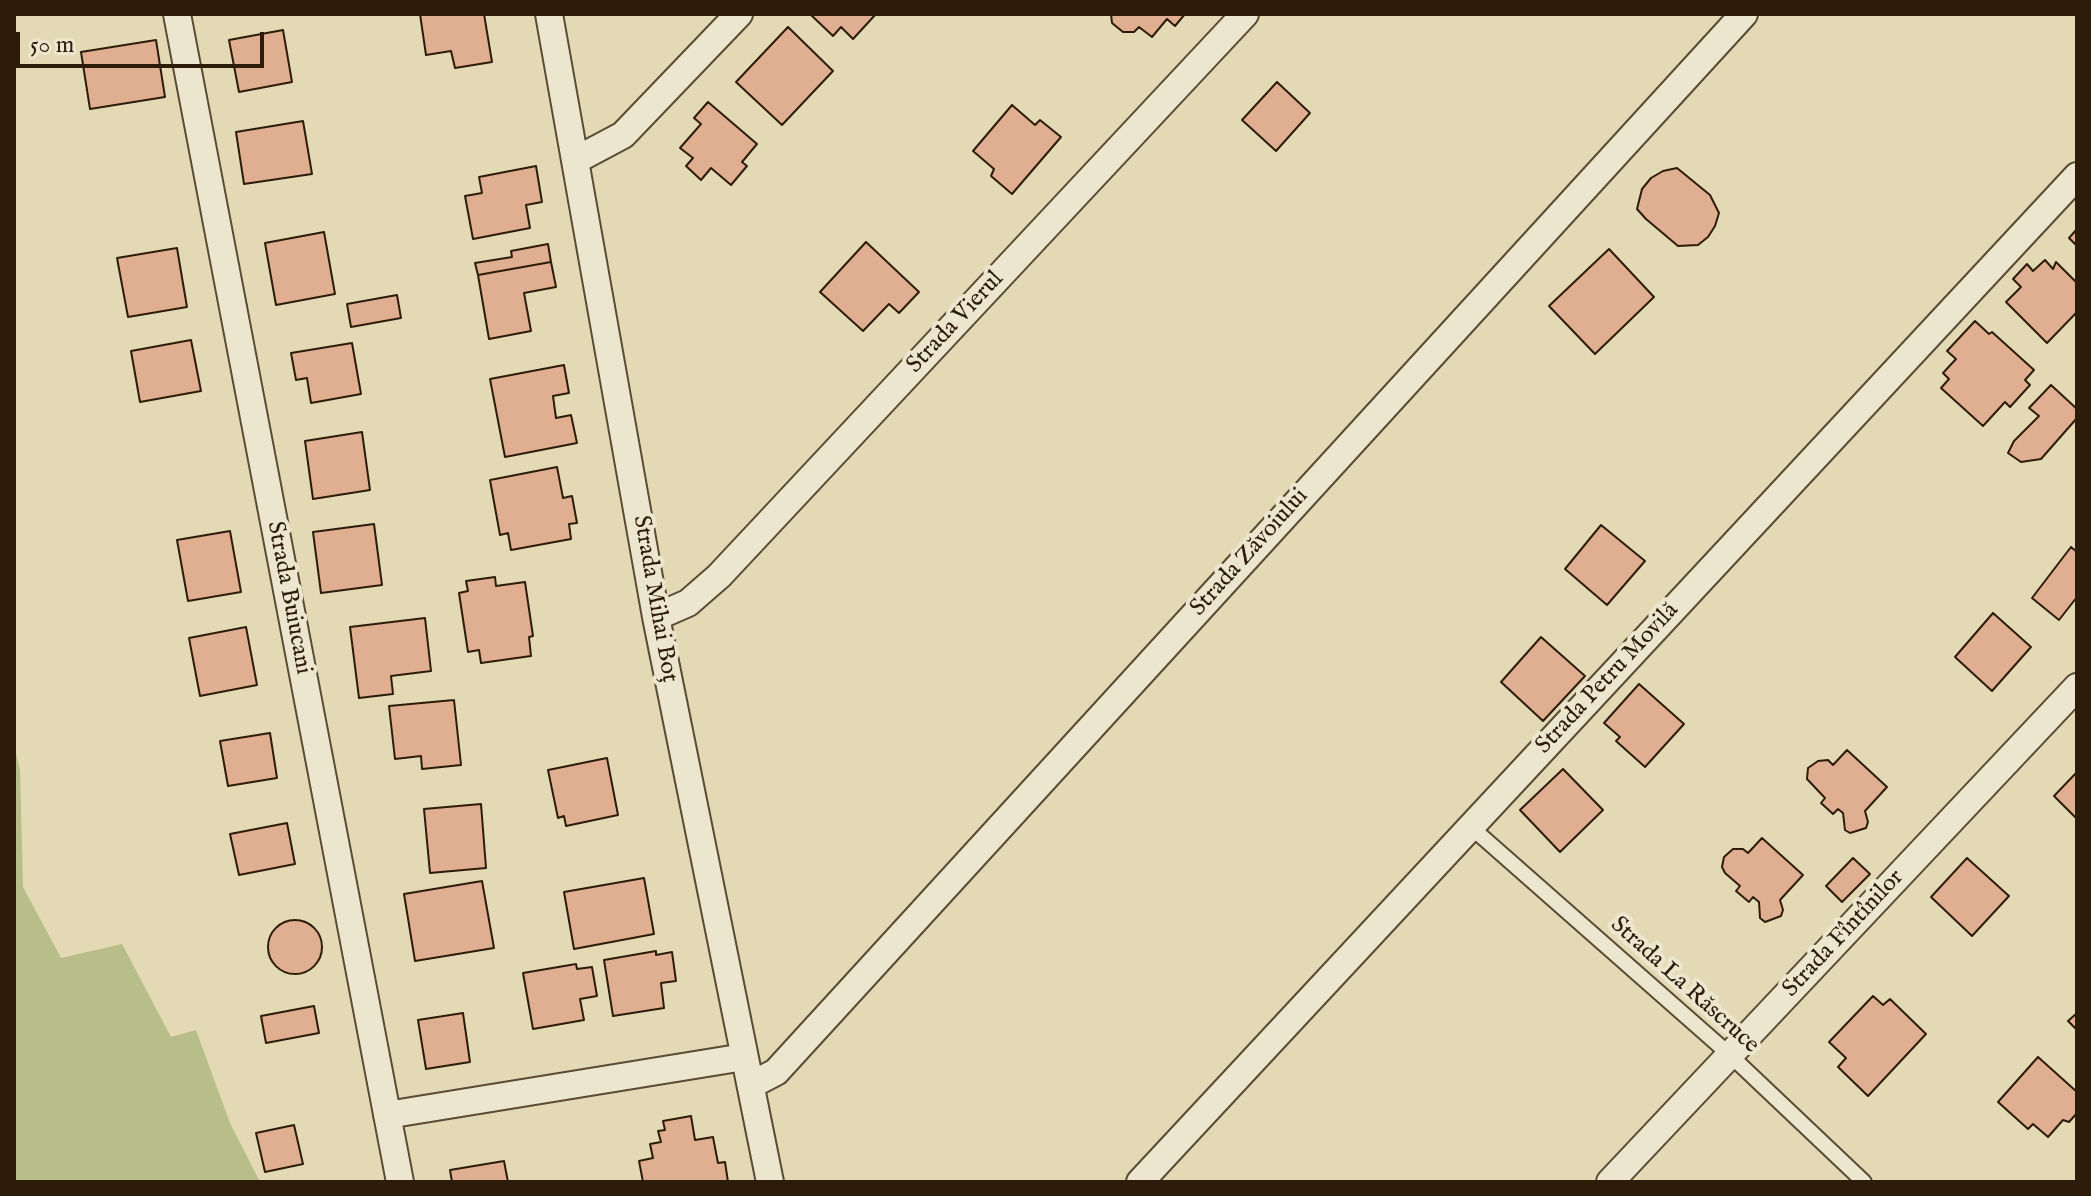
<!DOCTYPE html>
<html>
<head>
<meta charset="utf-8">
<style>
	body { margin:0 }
	#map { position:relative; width:2091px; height:1196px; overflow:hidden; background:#e3d9b5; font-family:"IM FELL English",serif }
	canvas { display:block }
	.frame { position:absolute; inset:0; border:16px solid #2d1c0a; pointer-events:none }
	.scale { position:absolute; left:16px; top:32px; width:248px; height:36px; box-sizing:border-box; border:4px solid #2d1c0a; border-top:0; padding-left:10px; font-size:24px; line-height:28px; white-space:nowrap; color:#2d1c0a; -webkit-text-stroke:6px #ede6cf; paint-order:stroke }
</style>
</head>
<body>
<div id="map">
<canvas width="2091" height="1196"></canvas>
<div class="frame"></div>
<div class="scale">50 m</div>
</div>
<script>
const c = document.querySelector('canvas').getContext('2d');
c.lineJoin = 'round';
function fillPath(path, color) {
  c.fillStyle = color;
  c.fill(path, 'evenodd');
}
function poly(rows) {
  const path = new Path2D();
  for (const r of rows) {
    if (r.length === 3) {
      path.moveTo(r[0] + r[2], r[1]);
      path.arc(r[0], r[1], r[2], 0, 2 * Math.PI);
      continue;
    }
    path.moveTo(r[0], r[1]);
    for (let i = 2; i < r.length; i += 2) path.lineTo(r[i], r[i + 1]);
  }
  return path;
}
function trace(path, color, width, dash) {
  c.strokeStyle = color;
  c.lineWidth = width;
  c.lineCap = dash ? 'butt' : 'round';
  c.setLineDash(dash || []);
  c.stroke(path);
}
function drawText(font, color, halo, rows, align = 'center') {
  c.font = font + ' "IM FELL English",serif';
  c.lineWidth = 8;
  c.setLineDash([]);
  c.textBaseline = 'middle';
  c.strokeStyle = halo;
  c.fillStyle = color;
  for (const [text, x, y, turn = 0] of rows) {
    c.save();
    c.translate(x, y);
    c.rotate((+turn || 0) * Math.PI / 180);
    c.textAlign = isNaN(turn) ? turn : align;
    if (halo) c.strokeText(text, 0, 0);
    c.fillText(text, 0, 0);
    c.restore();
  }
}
const green = poly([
	[14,745,20,770,23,887,61,958,122,944,171,1037,196,1030,230,1123,260,1182,14,1181]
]);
const building = poly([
	[420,14,484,14,492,62,455,68,451,51,426,55,420,14],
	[810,14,876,14,853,39,841,27,833,36,810,14],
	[1111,14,1185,14,1175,26,1167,19,1152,37,1139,27,1134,32,1123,32,1112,23,1111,14],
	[788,27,833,71,782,125,736,82,788,27],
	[283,30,292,82,239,92,229,40,283,30],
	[156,40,165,97,90,109,81,52,156,40],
	[1277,82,1310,113,1276,151,1242,120,1277,82],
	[708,102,757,144,742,162,747,166,731,185,711,168,701,180,686,166,693,158,680,148,701,124,694,118,708,102],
	[1012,105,1035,125,1040,120,1061,137,1012,194,991,176,994,169,973,151,1012,105],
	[303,121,312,174,244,184,236,132,303,121],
	[536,166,542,202,526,205,530,228,473,239,465,196,482,193,479,177,536,166],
	[1677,168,1710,195,1719,213,1715,226,1708,237,1698,245,1678,246,1646,219,1637,209,1642,189,1651,178,1663,171,1677,168],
	[2077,229,2077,246,2069,238,2077,229],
	[324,232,335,294,276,305,265,243,324,232],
	[866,242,919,292,899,313,889,304,863,331,820,292,866,242],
	[548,244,551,262,478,275,475,263,512,257,511,251,548,244],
	[177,248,187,307,128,317,117,258,177,248],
	[1609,249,1654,297,1595,354,1549,306,1609,249],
	[2045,260,2053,269,2056,262,2077,283,2077,312,2047,343,2006,302,2021,287,2013,279,2027,264,2033,271,2045,260],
	[551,262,556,287,524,293,531,331,489,339,478,275,551,262],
	[397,295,401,318,351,327,347,304,397,295],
	[1975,321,1989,334,1992,332,2034,370,2025,380,2030,385,2010,407,2005,402,1983,426,1941,388,1949,379,1943,373,1956,359,1947,351,1975,321],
	[191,340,201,391,140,402,131,351,191,340],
	[352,343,361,394,311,403,307,378,296,380,291,353,352,343],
	[564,365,569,393,553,396,556,418,571,415,577,443,505,457,490,379,564,365],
	[2051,385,2077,409,2077,418,2041,459,2021,462,2008,453,2014,441,2039,416,2029,408,2051,385],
	[362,432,370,490,313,499,305,441,362,432],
	[557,467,563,498,572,496,577,523,569,524,571,539,511,550,508,533,500,535,490,480,557,467],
	[374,524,382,585,321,593,313,532,374,524],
	[1601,525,1645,561,1607,605,1565,569,1601,525],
	[230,531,241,592,188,601,177,540,230,531],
	[2071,547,2077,552,2077,597,2059,620,2032,598,2071,547],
	[495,577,496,586,525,582,533,636,529,637,531,656,481,663,479,650,468,652,459,593,468,591,466,581,495,577],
	[1993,613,2031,647,1992,691,1955,657,1993,613],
	[425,618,431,671,391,676,393,694,359,698,350,627,425,618],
	[246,627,257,685,200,696,189,638,246,627],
	[1541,637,1585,676,1543,721,1501,682,1541,637],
	[1639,684,1684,724,1645,767,1616,741,1620,737,1604,723,1639,684],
	[454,700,461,765,422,769,421,756,395,759,389,706,454,700],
	[270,733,277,778,228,786,220,741,270,733],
	[1847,750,1887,787,1865,811,1868,822,1866,828,1850,833,1845,830,1843,813,1838,809,1833,814,1821,803,1825,798,1807,779,1808,768,1818,761,1828,760,1833,765,1847,750],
	[607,758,618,815,566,826,564,816,558,818,548,770,607,758],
	[1563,769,1603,810,1560,852,1520,810,1563,769],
	[2077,772,2077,819,2054,796,2077,772],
	[481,804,486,868,430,873,424,809,481,804],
	[287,823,295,864,239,875,230,834,287,823],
	[1762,838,1803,875,1780,900,1783,910,1781,916,1765,922,1760,918,1759,902,1753,897,1749,902,1736,891,1740,886,1725,873,1722,867,1724,857,1733,849,1743,849,1748,853,1762,838],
	[1853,858,1870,874,1842,902,1826,886,1853,858],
	[1967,858,2009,896,1972,936,1931,897,1967,858],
	[644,878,654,934,574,949,564,892,644,878],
	[482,881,494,948,415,961,404,894,482,881],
	[295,947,27],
	[656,951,656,955,672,952,676,981,661,983,664,1008,613,1016,604,960,656,951],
	[576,964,577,969,592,967,597,996,580,999,584,1020,533,1029,523,973,576,964],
	[1873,996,1883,1005,1890,999,1926,1034,1868,1096,1838,1067,1846,1058,1829,1042,1873,996],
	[314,1006,319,1033,266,1043,261,1016,314,1006],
	[463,1013,470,1062,426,1069,418,1020,463,1013],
	[2077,1013,2077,1030,2068,1021,2077,1013],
	[2038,1057,2077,1092,2077,1113,2069,1122,2063,1120,2048,1137,2033,1124,2028,1129,1998,1102,2038,1057],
	[691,1116,695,1140,713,1137,718,1163,725,1162,728,1182,643,1182,639,1161,653,1158,650,1144,661,1142,658,1131,665,1130,663,1121,691,1116],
	[294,1125,303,1164,265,1172,256,1133,294,1125],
	[504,1161,508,1182,452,1182,450,1170,504,1161]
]);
const service = poly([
	[1471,827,1730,1055,1864,1182]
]);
const minor = poly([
	[177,14,400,1182],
	[549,14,656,617,770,1182],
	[576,160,623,135,739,14],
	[656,617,688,603,719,576,1245,14],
	[751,1085,776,1072,1744,14],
	[387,1115,744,1057],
	[1140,1182,2077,176],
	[1610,1182,2077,687]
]);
const streetNames = [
	["Strada Vierul",956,323,-47],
	["Strada Zăvoiului",1250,553,-48],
	["Strada Buiucani",288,598,79],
	["Strada Mihai Boț",654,599,80],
	["Strada Petru Movilă",1608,679,-47],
	["Strada Fîntînilor",1844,934,-47],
	["Strada La Răscruce",1684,986,42]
];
fillPath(green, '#b8be8a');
fillPath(building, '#e0ae90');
trace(building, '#2d1c0a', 2);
trace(service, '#5a4b35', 18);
trace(minor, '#5a4b35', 30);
trace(service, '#ede6cf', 14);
trace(minor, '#ede6cf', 26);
drawText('24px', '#2d1c0a', '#ede6cf', streetNames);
</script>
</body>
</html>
